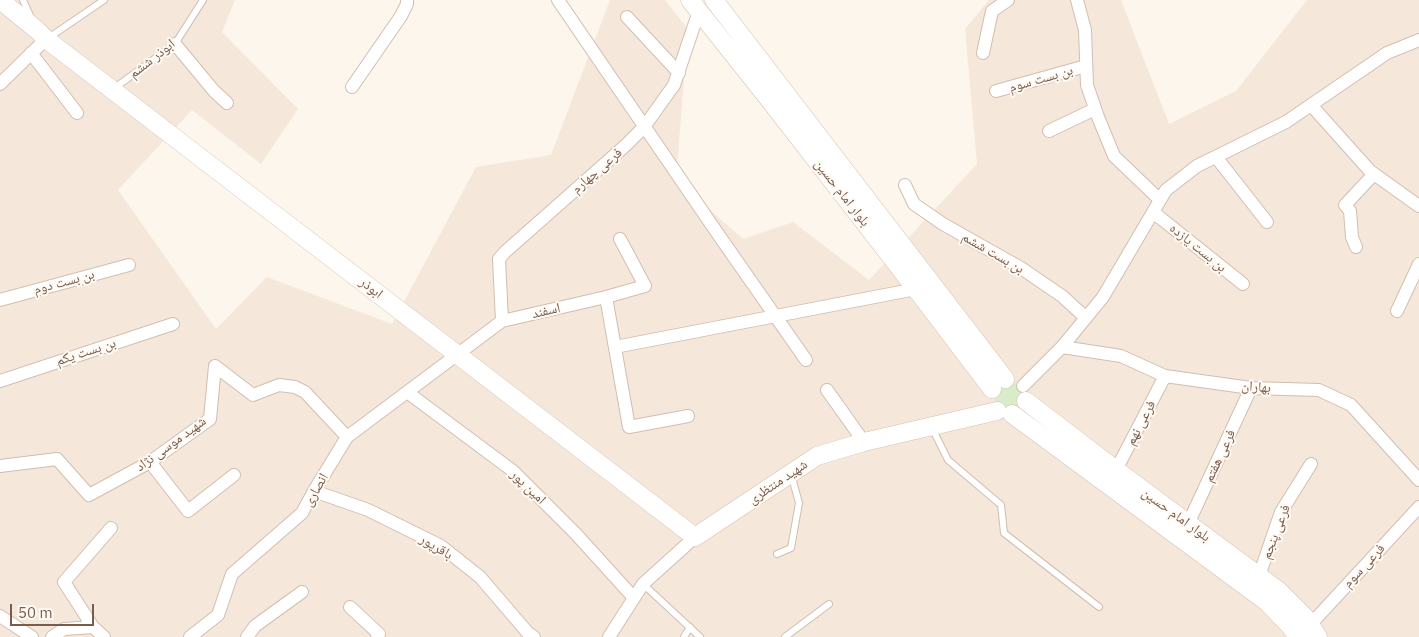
<!DOCTYPE html>
<html>
<head>
<meta charset="utf-8">
<style>
	body { margin:0 }
	#map { position:relative; width:1419px; height:637px; overflow:hidden; background:#fdf6ec; font-family:"IBM Plex Sans",sans-serif }
	canvas { display:block }
	.scale { position:absolute; left:10px; top:604px; width:84px; height:22px; box-sizing:border-box; border:2px solid #7a5c4d; border-top:0; padding-left:6px; font-size:15px; line-height:18px; white-space:nowrap; color:#7a5c4d; -webkit-text-stroke:4px #fffaf3; paint-order:stroke }
</style>
</head>
<body>
<div id="map">
<canvas width="1419" height="637"></canvas>
<div class="scale">50 m</div>
</div>
<script>
const c = document.querySelector('canvas').getContext('2d');
c.lineJoin = 'round';
function fillPath(path, color) {
  c.fillStyle = color;
  c.fill(path, 'evenodd');
}
function poly(rows) {
  const path = new Path2D();
  for (const r of rows) {
    if (r.length === 3) {
      path.moveTo(r[0] + r[2], r[1]);
      path.arc(r[0], r[1], r[2], 0, 2 * Math.PI);
      continue;
    }
    path.moveTo(r[0], r[1]);
    for (let i = 2; i < r.length; i += 2) path.lineTo(r[i], r[i + 1]);
  }
  return path;
}
function trace(path, color, width, dash) {
  c.strokeStyle = color;
  c.lineWidth = width;
  c.lineCap = dash ? 'butt' : 'round';
  c.setLineDash(dash || []);
  c.stroke(path);
}
function drawText(font, color, halo, rows, align = 'center') {
  c.font = font + ' "IBM Plex Sans","Noto Naskh Arabic",sans-serif';
  c.lineWidth = 4;
  c.setLineDash([]);
  c.textBaseline = 'middle';
  c.strokeStyle = halo;
  c.fillStyle = color;
  for (const [text, x, y, turn = 0] of rows) {
    c.save();
    c.translate(x, y);
    c.rotate((+turn || 0) * Math.PI / 180);
    c.textAlign = isNaN(turn) ? turn : align;
    if (halo) c.strokeText(text, 0, 0);
    c.fillText(text, 0, 0);
    c.restore();
  }
}
const residential = poly([
	[0,0,235,0,222,32,298,109,261,164,192,110,118,190,216,329,267,277,392,324,476,167,551,155,610,0,665,0,688,29,676,180,743,239,793,222,869,280,977,164,965,29,989,0,1121,0,1169,124,1236,91,1307,0,1419,0,1419,637,0,637]
]);
const green = poly([
	[1008,396,14]
]);
const lane = poly([
	[23,0,32,20],
	[47,39,104,0],
	[113,89,175,44,203,0],
	[932,428,948,460,1001,505,1004,533,1099,607],
	[777,554,791,548,799,503,791,474],
	[643,584,700,637],
	[684,637,690,627],
	[785,637,829,604]
]);
const street = poly([
	[558,0,720,237,806,360],
	[1077,0,1085,30,1087,85,1098,117,1114,156,1160,200],
	[627,17,679,73],
	[175,44,214,91,227,103],
	[31,53,77,113],
	[983,53,992,11,1008,0],
	[0,84,46,39],
	[352,87,401,16,407,4,407,0],
	[996,91,1086,66],
	[1311,105,1370,171,1419,206],
	[1049,131,1095,109],
	[1216,157,1267,222],
	[905,185,914,204,943,224,1021,268,1062,296,1086,318],
	[1153,212,1243,284],
	[1356,247,1352,237,1350,211,1345,205,1374,174],
	[606,297,629,427,688,416],
	[0,300,129,265],
	[1397,311,1419,264],
	[502,321,499,259,505,252,626,145,644,127,674,85,699,11],
	[615,347,916,289],
	[1062,347,1121,356,1165,376,1251,388,1319,390,1351,405,1419,480],
	[0,381,173,324],
	[1023,386,1062,347,1103,297,1166,190,1197,166,1286,122,1387,53,1419,40],
	[827,390,864,442],
	[407,392,513,471,576,534,634,598],
	[150,462,188,511,234,475],
	[0,466,57,459,89,495,150,462,210,419,215,366,253,395,279,385,295,387,305,392,347,437],
	[1116,470,1165,376],
	[314,491,368,510,441,546,480,577,528,633,534,637],
	[1188,524,1251,388],
	[1259,576,1281,512,1311,464],
	[350,607,379,634,377,637],
	[0,616,32,637],
	[1310,625,1419,507],
	[93,627,64,582,111,528],
	[52,637,64,629,93,627,104,637],
	[190,637,218,615,232,574,302,513,314,491,347,437,502,321,606,297,645,286,620,239],
	[247,637,255,626,302,592],
	[609,637,643,584,695,537]
]);
const secondary = poly([
	[0,0,37,30,46,39,695,537,817,456,864,442,997,411],
	[690,0,767,97,916,289,992,389],
	[714,0,1005,379],
	[1026,401,1116,470,1279,591,1305,617,1318,637],
	[1012,414,1267,602,1290,626,1298,637]
]);
const streetNames = [
	["ابوذر ششم",152,59,-38],
	["بن بست سوم",1041,79,-16],
	["فرعی چهارم",597,171,-41],
	["بلوار امام حسین",842,193,52],
	["بن بست یازده",1198,248,39],
	["بن بست ششم",993,253,30],
	["بن بست دوم",64,282,-15],
	["ابوذر",371,288,38],
	["اسفند",546,311,-13],
	["بن بست یکم",86,352,-18],
	["بهاران",1256,387,4],
	["فرعی نهم",1141,423,-62],
	["شهید موسی نژاد",171,444,-36],
	["فرعی هفتم",1220,456,-65],
	["شهید منتظری",778,482,-34],
	["امین پور",528,487,44],
	["انصاری",316,490,-60],
	["بلوار امام حسین",1176,515,36],
	["فرعی پنجم",1276,532,-69],
	["باقرپور",436,547,31],
	["فرعی سوم",1364,566,-47]
];
fillPath(residential, '#f5e8da');
fillPath(green, '#d8ecc9');
trace(lane, '#d1beb0', 8);
trace(street, '#d1beb0', 14);
trace(secondary, '#d6c0b0', 19);
trace(lane, '#fff', 6);
trace(street, '#fff', 12);
trace(secondary, '#fff', 18);
drawText('14px', '#7a5c4d', '#fffaf3', streetNames);
</script>
</body>
</html>
